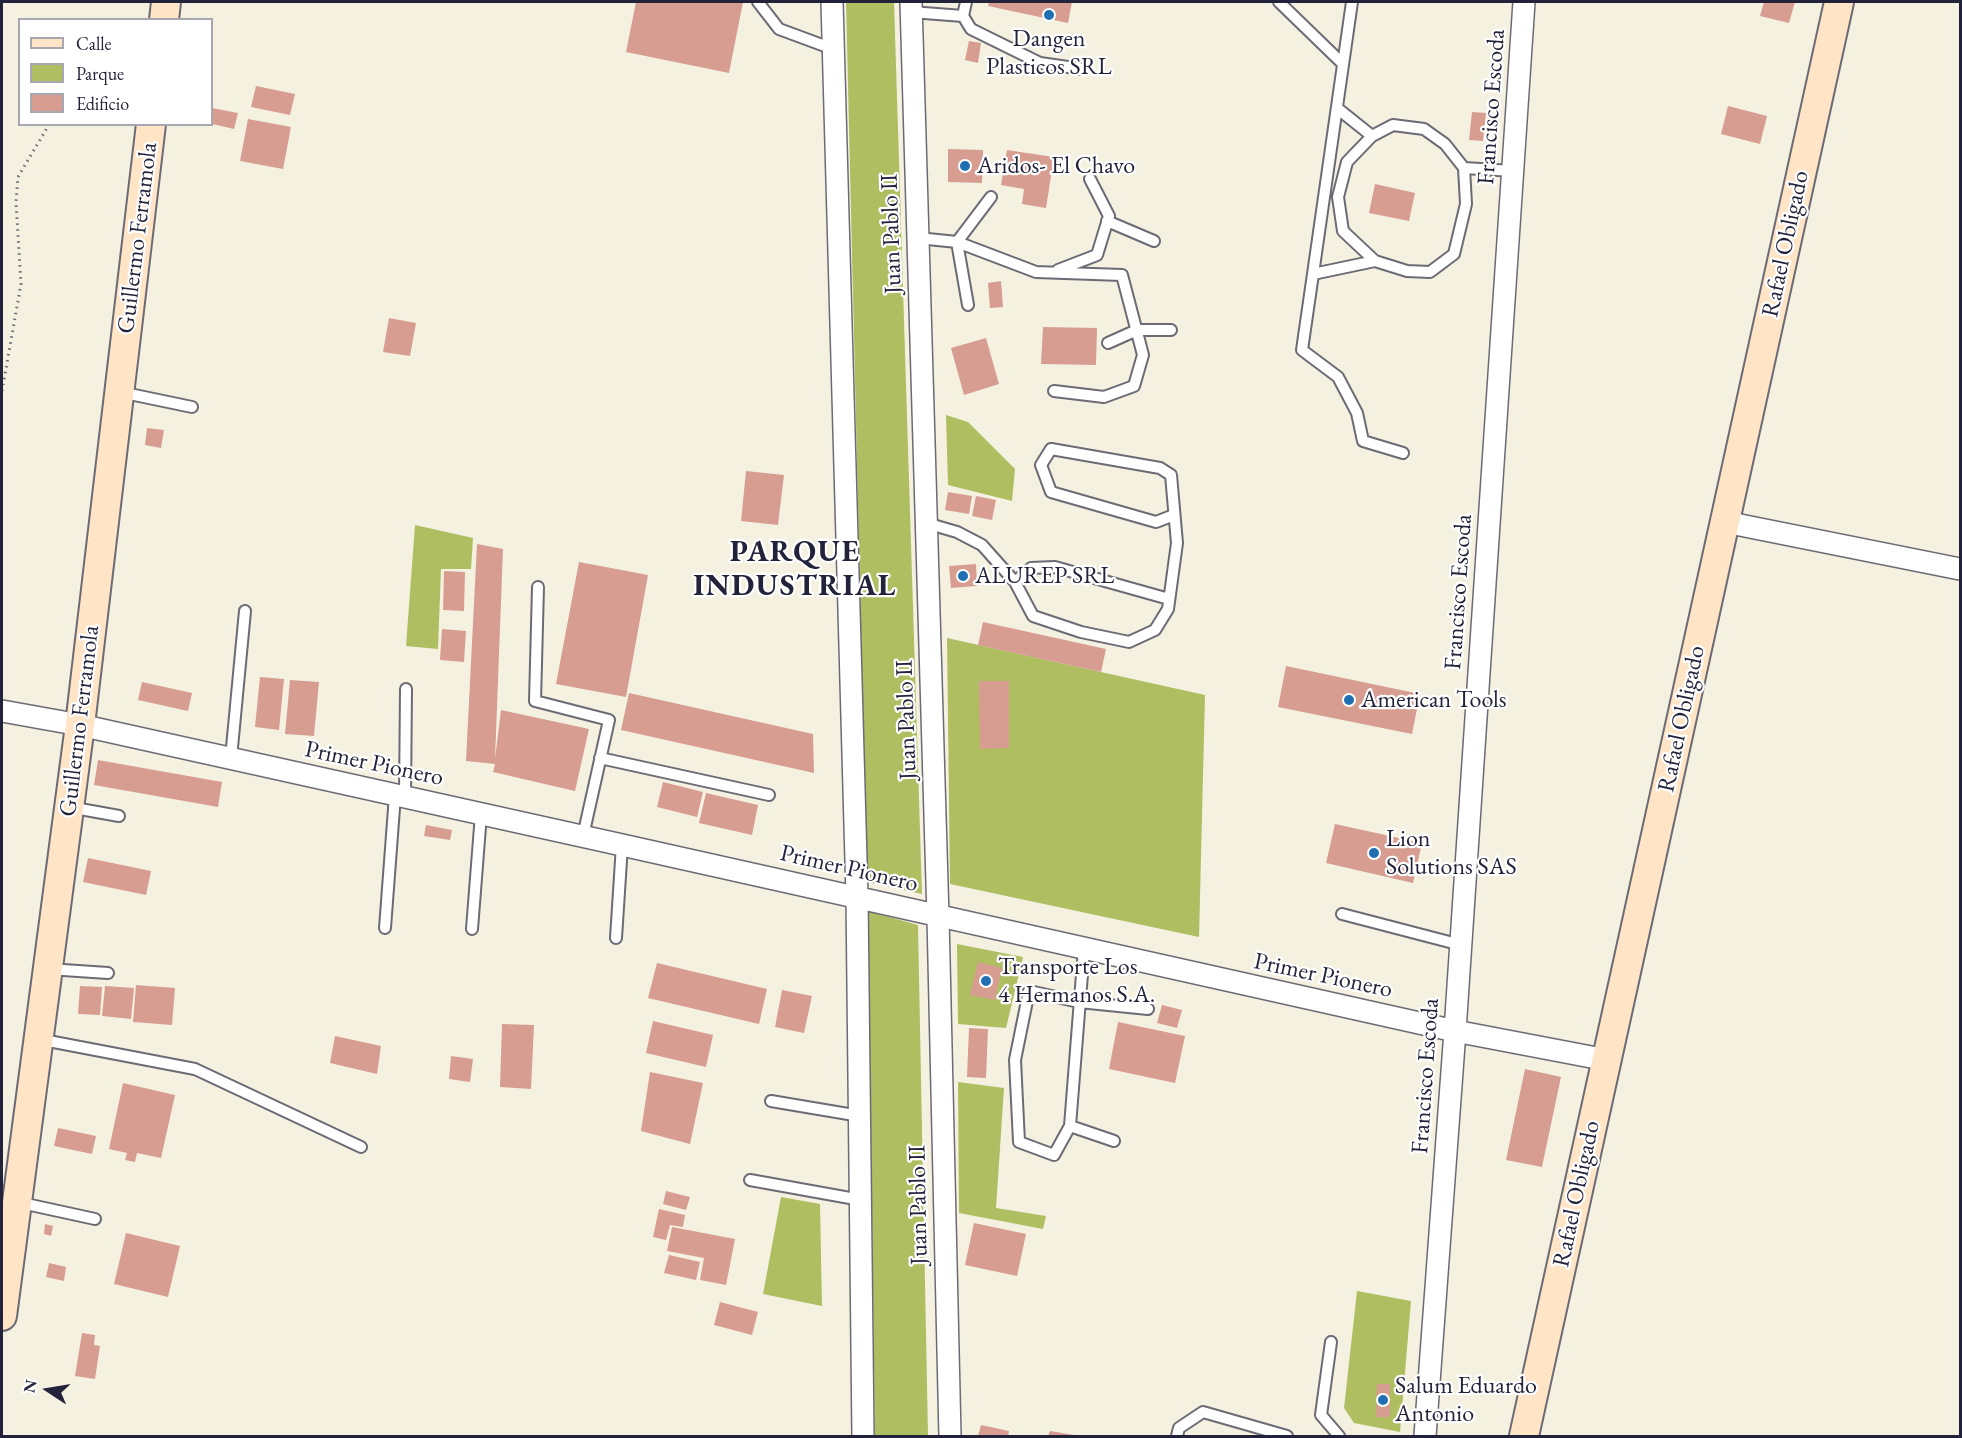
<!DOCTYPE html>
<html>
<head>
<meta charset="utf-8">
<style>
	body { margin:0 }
	#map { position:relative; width:1962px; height:1438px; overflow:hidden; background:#f5f1e1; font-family:"EB Garamond",serif }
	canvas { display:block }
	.frame { position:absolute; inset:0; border:3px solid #22223b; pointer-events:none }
	.legend { position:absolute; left:18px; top:18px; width:195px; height:108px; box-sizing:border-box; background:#fff; border:2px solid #a7a7b1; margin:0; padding:8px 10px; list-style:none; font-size:18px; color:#22223b }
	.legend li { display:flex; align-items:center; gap:12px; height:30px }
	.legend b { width:30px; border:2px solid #a7a7b1 }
	.north { position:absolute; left:18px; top:1360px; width:60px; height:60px; -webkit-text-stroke:4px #fff; paint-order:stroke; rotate:282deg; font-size:16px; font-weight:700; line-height:24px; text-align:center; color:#22223b }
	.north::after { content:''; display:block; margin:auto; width:21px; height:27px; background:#22223b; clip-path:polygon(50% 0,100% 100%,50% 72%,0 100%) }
</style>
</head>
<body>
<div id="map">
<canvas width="1962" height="1438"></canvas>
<div class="frame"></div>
<ul class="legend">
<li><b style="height:8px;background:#ffe4c6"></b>Calle</li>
<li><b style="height:16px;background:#aebe61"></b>Parque</li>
<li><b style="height:16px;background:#d79d91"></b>Edificio</li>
</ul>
<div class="north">N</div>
</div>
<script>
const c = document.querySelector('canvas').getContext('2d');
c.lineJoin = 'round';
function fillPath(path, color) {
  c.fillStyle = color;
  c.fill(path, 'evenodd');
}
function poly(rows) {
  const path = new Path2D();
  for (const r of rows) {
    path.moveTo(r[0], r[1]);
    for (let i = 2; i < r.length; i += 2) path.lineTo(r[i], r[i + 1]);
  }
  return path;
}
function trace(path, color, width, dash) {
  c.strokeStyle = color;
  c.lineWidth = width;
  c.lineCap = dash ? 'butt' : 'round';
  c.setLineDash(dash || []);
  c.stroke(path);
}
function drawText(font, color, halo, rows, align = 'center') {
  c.font = font + ' "EB Garamond",serif';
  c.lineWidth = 4.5;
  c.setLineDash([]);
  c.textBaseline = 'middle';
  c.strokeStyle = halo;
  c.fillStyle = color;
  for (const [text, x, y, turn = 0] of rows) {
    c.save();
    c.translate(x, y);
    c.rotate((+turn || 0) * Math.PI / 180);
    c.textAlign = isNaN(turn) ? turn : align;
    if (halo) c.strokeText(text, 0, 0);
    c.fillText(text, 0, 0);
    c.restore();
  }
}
const green = poly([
	[846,2,894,2,922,894,867,882],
	[946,415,968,422,1015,469,1012,501,948,485],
	[415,525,473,538,471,569,441,569,438,649,406,646],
	[947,638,1205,695,1199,937,950,884],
	[868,911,918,925,928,1436,875,1436],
	[957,944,1023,957,1006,1028,958,1024],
	[958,1082,1004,1088,996,1208,1046,1216,1043,1229,959,1213],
	[781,1197,820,1204,822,1306,763,1294],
	[1357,1291,1411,1301,1400,1432,1354,1423,1344,1408]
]);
const building = poly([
	[636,2,743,2,729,73,626,52],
	[989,2,1072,2,1068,23,988,6],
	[1764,2,1795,2,1789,23,1760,16],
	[969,41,981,43,978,63,965,60],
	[256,86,295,94,290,115,251,107],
	[1728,106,1767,116,1760,144,1721,134],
	[212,108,238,113,234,129,212,124],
	[1472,112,1486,113,1483,141,1469,140],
	[248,119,291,127,283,169,240,161],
	[948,149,983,150,982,183,948,182],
	[1007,150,1054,157,1046,208,1022,204,1024,189,1001,185],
	[1375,184,1415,193,1409,221,1369,213],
	[1001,281,1003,307,990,308,988,283],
	[389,318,416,323,410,356,383,352],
	[1043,327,1097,328,1096,365,1041,364],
	[986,338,999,384,964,395,951,348],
	[147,428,164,430,161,448,145,445],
	[746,471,784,475,778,525,741,521],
	[948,492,972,496,969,514,945,510],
	[976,496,996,500,992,520,972,516],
	[477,544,503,549,495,759,501,710,589,729,575,791,493,772,495,764,466,761],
	[579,562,648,575,626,697,556,684],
	[976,564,977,586,951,588,949,566],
	[444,571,465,572,464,611,443,610],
	[983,622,1106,649,1101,672,978,645],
	[442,629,466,631,464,662,440,660],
	[1286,666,1420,694,1412,734,1278,707],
	[260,677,284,679,279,730,255,727],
	[290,680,319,682,314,736,285,734],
	[979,681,1009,681,1009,748,980,749],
	[142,682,192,693,188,711,138,700],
	[629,693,813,734,814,773,621,730],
	[98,760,222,782,218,807,94,785],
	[663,782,703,792,697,817,657,807],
	[706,793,758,805,752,835,699,823],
	[1335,824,1422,843,1413,883,1326,863],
	[426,825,452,830,450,840,424,836],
	[88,858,151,871,146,895,83,882],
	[978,962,1002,968,995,1000,970,995],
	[657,963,767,989,759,1024,648,998],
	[136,985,175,988,172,1025,133,1022],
	[80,986,102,987,100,1015,78,1014],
	[105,986,134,988,131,1019,102,1016],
	[782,990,812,996,804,1033,775,1027],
	[1162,1005,1182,1010,1177,1028,1157,1023],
	[653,1021,713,1035,706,1067,646,1053],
	[1118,1022,1185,1036,1175,1083,1109,1069],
	[502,1024,534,1025,531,1089,500,1087],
	[969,1028,988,1029,986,1078,967,1077],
	[335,1036,381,1046,377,1074,330,1063],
	[451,1056,473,1059,470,1082,449,1079],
	[1525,1069,1561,1077,1542,1167,1506,1160],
	[650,1072,703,1083,690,1144,641,1131],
	[123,1083,175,1095,161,1158,137,1153,135,1162,125,1160,127,1153,109,1149],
	[58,1128,96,1136,92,1154,54,1146],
	[666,1191,690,1197,686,1210,663,1204],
	[659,1209,685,1215,683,1227,670,1225,666,1240,653,1237],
	[974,1223,1026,1234,1017,1276,965,1265],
	[45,1224,53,1226,51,1236,44,1234],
	[672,1227,735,1239,726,1285,700,1280,704,1258,667,1251],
	[126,1233,180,1246,168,1297,114,1284],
	[669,1255,700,1262,696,1280,664,1273],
	[49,1263,66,1267,64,1281,46,1277],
	[720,1302,758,1312,752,1335,714,1325],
	[82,1333,95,1335,94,1345,100,1346,95,1379,75,1376],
	[1377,1384,1390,1384,1390,1417,1376,1417],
	[981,1425,1009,1431,1008,1436,978,1436],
	[1050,1431,1074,1435,1074,1436,1048,1436]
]);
const path = poly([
	[2,391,21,284,16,202,18,177,47,128]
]);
const lane = poly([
	[758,2,779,29,833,49],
	[1279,2,1343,64],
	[911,12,963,16,966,2],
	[963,16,971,29,1040,63,1082,69],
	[1337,108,1372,136],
	[1464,168,1466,204,1454,254,1430,272,1407,271,1375,261,1343,231,1338,197,1347,162,1372,136,1393,125,1424,129,1445,144,1464,168,1513,171],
	[991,197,957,242,1036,272,1122,275,1143,355,1134,386,1104,397,1054,391],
	[1107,221,1154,241],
	[918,238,957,242,968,305],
	[1375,261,1313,274,1302,350,1338,377,1357,413,1363,441,1403,453],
	[1058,270,1097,255,1109,216,1090,179],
	[1313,274,1352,2],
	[1108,343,1137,330,1171,330],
	[120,392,192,407],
	[926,523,957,532,982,545,1015,582,1033,616,1081,632,1129,642,1155,630,1168,609,1177,543,1171,475,1160,468,1051,449,1041,465,1051,492,1156,522,1174,515],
	[1015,582,1031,568,1055,567,1169,599],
	[538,587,535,701,609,720,583,836],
	[231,758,245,611],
	[600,758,769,795],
	[405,797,406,689],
	[69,807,119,816],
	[1342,914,1461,945],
	[385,928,395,795],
	[472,929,481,814],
	[616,938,622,845],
	[48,969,108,973],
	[38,1039,195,1069,361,1147],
	[771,1101,860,1116],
	[1070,1126,1084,949],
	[1114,1141,1070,1126,1054,1155,1019,1142,1015,1060,1029,991,1079,1002,1148,1009],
	[750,1180,861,1200],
	[17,1202,95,1219],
	[1331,1342,1321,1415,1339,1436],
	[1177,1436,1179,1428,1203,1412,1287,1436]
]);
const street = poly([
	[832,2,857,896,863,1436],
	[911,2,938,917,950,1436],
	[1725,522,1960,569],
	[2,711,80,725,622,845,1455,1031,1607,1060],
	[1425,1436,1455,1031,1524,2]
]);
const secondary = poly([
	[164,20,166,2],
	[2,1316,80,725,151,124],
	[1524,1436,1839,2]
]);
const markers = [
	[1049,15,6,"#1f6fb2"],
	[965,166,6,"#1f6fb2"],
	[963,576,6,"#1f6fb2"],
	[1349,700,6,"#1f6fb2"],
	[1374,853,6,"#1f6fb2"],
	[986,981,6,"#1f6fb2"],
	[1383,1400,6,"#1f6fb2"]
];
const poiNames = [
	["Dangen",1049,39,"center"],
	["Plasticos SRL",1049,67,"center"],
	["Aridos- El Chavo",977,166],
	["ALUREP SRL",975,576],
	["American Tools",1361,700],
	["Lion",1386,839],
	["Solutions SAS",1386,867],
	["Transporte Los",998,967],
	["4 Hermanos S.A.",998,995],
	["Salum Eduardo",1395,1386],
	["Antonio",1395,1414]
];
const streetNames = [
	["Francisco Escoda",1492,107,-86],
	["Juan Pablo II",892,234,-92],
	["Guillermo Ferramola",138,238,-83],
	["Rafael Obligado",1786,244,-78],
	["Francisco Escoda",1459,592,-86],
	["Rafael Obligado",1682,719,-78],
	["Juan Pablo II",907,720,-92],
	["Guillermo Ferramola",80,721,-83],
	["Primer Pionero",374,764,12],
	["Primer Pionero",849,869,13],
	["Primer Pionero",1323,976,12],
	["Francisco Escoda",1426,1076,-86],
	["Rafael Obligado",1577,1194,-78],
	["Juan Pablo II",919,1205,-91]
];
const districtNames = [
	["PARQUE",795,553],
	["INDUSTRIAL",795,587]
];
fillPath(green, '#aebe61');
fillPath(building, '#d79d91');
trace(lane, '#6c6a75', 14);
trace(street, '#6c6a75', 24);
trace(secondary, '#6c6a75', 32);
trace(path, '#6c6a75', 3, [1.5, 4.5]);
trace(lane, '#fff', 10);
trace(street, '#fff', 21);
trace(secondary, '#ffe4c6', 28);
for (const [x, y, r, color] of markers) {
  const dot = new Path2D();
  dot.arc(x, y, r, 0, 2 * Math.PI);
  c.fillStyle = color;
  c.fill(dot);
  trace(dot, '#fff', 2);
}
drawText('24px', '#22223b', '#fff', poiNames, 'left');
drawText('24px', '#22223b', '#fff', streetNames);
c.letterSpacing = '1.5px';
drawText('bold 30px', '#22223b', '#fff', districtNames);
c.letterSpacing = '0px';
</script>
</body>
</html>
